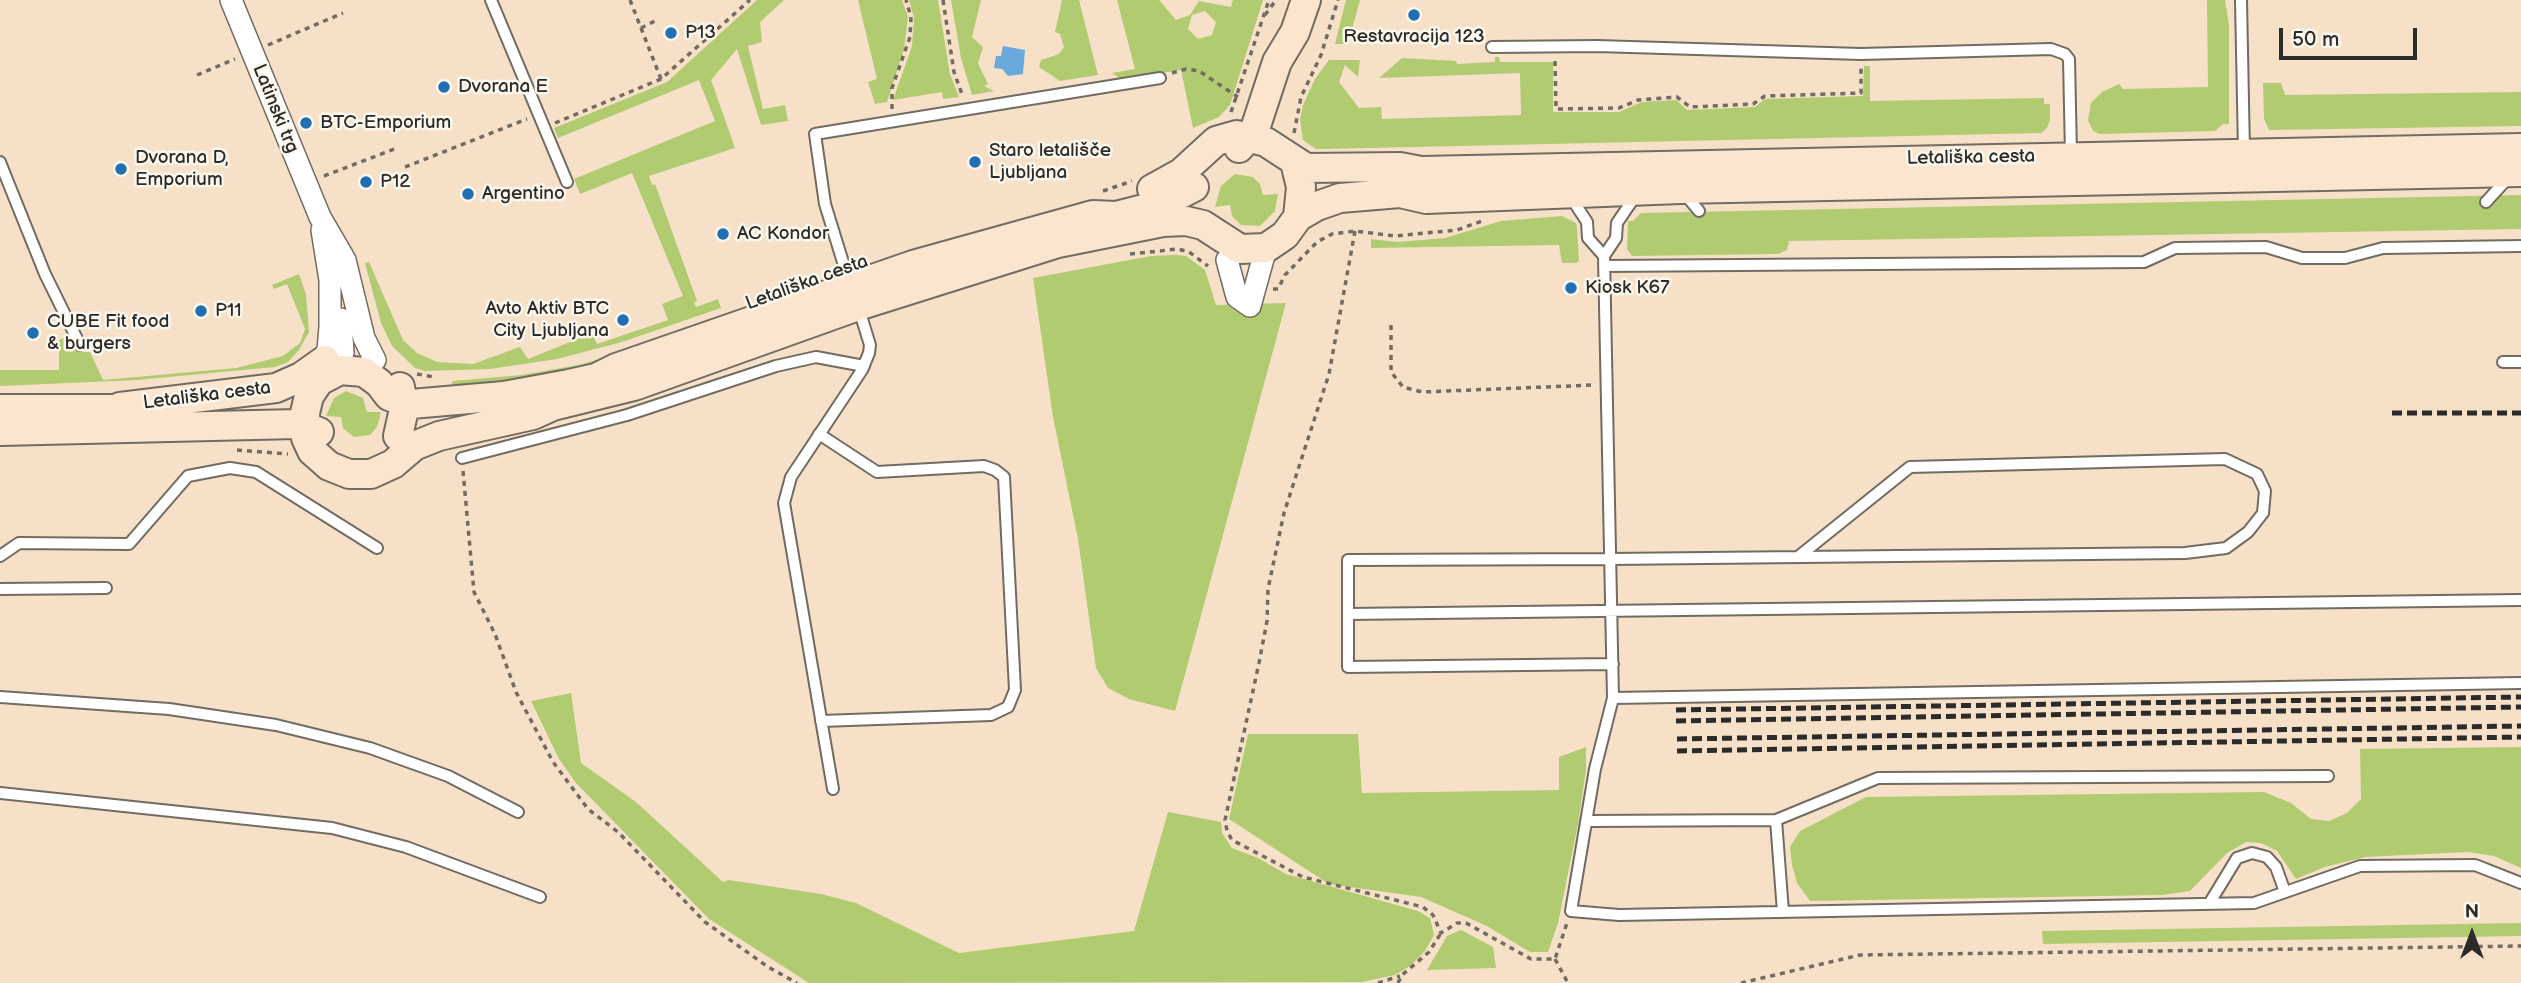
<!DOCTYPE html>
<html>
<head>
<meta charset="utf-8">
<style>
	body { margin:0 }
	#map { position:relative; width:2521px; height:983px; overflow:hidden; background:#f6e1c8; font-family:"Balsamiq Sans",sans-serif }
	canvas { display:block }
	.north { position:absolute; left:2437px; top:899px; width:70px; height:70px; -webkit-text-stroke:5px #fbf7ec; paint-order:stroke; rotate:0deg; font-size:19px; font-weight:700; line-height:28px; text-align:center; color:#2b2b2b }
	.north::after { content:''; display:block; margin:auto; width:24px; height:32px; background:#2b2b2b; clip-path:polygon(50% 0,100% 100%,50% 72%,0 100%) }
	.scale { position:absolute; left:2279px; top:28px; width:138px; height:32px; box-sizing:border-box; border:4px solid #2b2b2b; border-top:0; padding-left:9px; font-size:21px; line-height:24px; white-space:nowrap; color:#2b2b2b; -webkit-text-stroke:5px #fbf7ec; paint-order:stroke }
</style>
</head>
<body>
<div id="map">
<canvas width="2521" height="983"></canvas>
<div class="north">N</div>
<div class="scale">50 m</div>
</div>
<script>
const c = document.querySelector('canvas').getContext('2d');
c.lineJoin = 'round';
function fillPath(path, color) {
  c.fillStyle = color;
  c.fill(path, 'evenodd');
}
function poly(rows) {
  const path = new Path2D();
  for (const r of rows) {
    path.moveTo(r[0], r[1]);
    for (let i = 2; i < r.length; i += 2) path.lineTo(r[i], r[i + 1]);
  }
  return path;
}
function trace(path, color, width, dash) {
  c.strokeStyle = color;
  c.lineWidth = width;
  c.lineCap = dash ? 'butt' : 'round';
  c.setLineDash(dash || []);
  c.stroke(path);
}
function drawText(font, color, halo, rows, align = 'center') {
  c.font = font + ' "Balsamiq Sans",sans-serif';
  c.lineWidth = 5;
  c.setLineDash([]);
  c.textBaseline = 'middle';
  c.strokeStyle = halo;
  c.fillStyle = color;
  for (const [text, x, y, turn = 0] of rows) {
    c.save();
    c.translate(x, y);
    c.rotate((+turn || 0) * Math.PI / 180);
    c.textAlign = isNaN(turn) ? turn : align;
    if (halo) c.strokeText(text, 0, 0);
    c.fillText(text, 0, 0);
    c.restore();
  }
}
const green = poly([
	[757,0,784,0,760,22,762,42,748,46,763,109,785,105,788,121,761,125,737,49,711,80,735,148,649,176,652,185,655,184,697,301,694,303,696,307,718,299,721,308,622,342,557,359,490,369,425,371,415,368,392,346,381,323,365,263,369,262,403,340,417,353,437,362,473,364,520,347,528,359,592,333,597,344,668,320,662,304,683,296,632,173,580,194,574,179,715,121,699,80,558,138,554,128,667,82],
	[858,0,902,0,908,17,904,49,887,102,875,104,868,82,877,79],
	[909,0,938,0,950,74,959,97,943,99,942,92,893,100,912,46,914,18],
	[951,0,981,0,972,37,983,47,978,63,988,84,984,86,994,91,972,95,961,58],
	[1062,0,1079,0,1098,75,1060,81,1039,67,1041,60,1059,54,1064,47,1060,34,1055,32],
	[1117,0,1159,0,1176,20,1190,15,1199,1,1231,7,1233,0,1263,0,1230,105,1219,117,1193,128,1181,70,1121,79,1112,73,1135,69],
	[1205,11,1216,22,1212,35,1198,39,1188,29,1192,15],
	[1346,0,1360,0,1348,44,1335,44],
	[2207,0,2225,0,2229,25,2229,124,2223,124,2215,131,2100,134,2093,131,2088,120,2091,103,2102,92,2119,84,2123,89,2208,87],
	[1495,57,1499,57,1500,62,1553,62,1553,112,1619,112,1642,102,1676,100,1687,110,1755,107,1765,99,1863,96,1864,66,1870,66,1870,101,2044,98,2044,104,2050,104,2050,120,2047,128,2041,133,1325,149,1316,149,1303,140,1300,119,1303,105,1315,79,1329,60,1360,60,1358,77,1345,65,1339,82,1359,108,1381,107,1382,119,1521,115,1520,73,1379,78,1402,58,1456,61,1457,64,1495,62],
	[2263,83,2281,83,2285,95,2521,92,2521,126,2269,130,2264,119],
	[1235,174,1253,177,1260,184,1263,195,1278,194,1275,211,1260,226,1241,225,1232,216,1230,205,1215,207,1221,186],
	[2521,195,2521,229,1789,241,1787,250,1778,254,1632,256,1627,249,1628,221,1633,221,1641,213],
	[1562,216,1576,223,1577,227,1579,261,1576,263,1562,263,1559,245,1371,248,1371,239,1397,242,1445,238,1501,221],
	[1176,255,1186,256,1205,270,1216,305,1286,303,1175,711,1129,699,1108,688,1096,668,1078,539,1053,417,1033,278,1151,256],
	[299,274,306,294,309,332,299,350,288,362,275,367,137,380,0,386,0,370,59,370,59,340,68,336,78,352,90,352,103,380,236,368,283,356,300,343,305,329,287,284,274,289,272,285],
	[626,352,601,362,523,379,451,385,453,381,522,375,578,365],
	[346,391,363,398,367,412,381,412,377,427,370,435,354,437,343,428,341,417,326,416,334,398],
	[571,693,581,763,636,802,723,882,729,880,821,894,856,903,959,953,1134,931,1168,812,1221,822,1222,833,1232,848,1258,858,1286,874,1418,911,1430,918,1434,935,1425,951,1410,966,1395,975,1362,982,809,983,709,919,576,783,559,759,531,701],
	[1248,734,1358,734,1362,793,1559,790,1559,757,1586,747,1586,770,1578,824,1558,923,1548,952,1530,952,1485,925,1421,897,1329,884,1229,819],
	[2521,747,2521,868,2494,856,2468,852,2365,857,2325,867,2296,879,2277,851,2261,843,2246,842,2227,853,2190,891,2162,895,1810,901,1797,883,1792,865,1790,847,1800,831,1866,797,2264,792,2291,803,2311,819,2329,821,2347,813,2361,799,2360,749],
	[2521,923,2521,936,2043,944,2042,931],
	[1461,930,1493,947,1496,968,1427,970,1447,936]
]);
const water = poly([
	[1003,46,1025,50,1023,74,1008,76,1002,69,994,68,996,56,1001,56]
]);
const path = poly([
	[630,0,661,79],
	[943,0,954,72,963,97],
	[1265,15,1276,0],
	[641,28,657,20],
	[268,45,343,13],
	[1555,61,1556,109,1619,108,1638,100,1677,97,1690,107,1753,104,1765,96,1861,93,1861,66],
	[1172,73,1186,69,1199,71,1238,97],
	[197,75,235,59],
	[892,109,892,88,910,37,911,17,906,0],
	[1231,112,1269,0],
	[555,123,661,79,750,0],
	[1294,133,1301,97,1321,55,1338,0],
	[405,167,527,119],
	[324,176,397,148],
	[1103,191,1132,181],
	[1355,231,1329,374,1284,513,1268,589,1267,621,1259,663,1225,820,1227,831,1232,840,1303,877,1423,907,1433,915,1441,933,1457,923,1466,923,1531,959,1555,959,1567,923],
	[1130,254,1178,249,1189,252,1208,266],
	[1273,289,1278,289,1285,275,1317,242,1332,234,1355,231,1395,236,1457,230,1482,221],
	[1391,325,1391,372,1403,387,1422,392,1594,385],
	[417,374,434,377],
	[237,450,288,454],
	[463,471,474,592,495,634,516,692,553,762,588,809,618,832,705,922,768,967,797,983],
	[1555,959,1568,983],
	[1378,983,1400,976],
	[1398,983,1402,975,1429,952,1441,933],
	[1741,983,1860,955,2521,946]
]);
const lane = poly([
	[491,0,567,182],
	[2241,0,2244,151],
	[1492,47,1597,46,1861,54,2051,49,2065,54,2069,59,2071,155],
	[0,162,45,274,80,345],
	[1684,193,1699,211],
	[1636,195,1617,223,1616,238,1604,256,1613,698,1595,769,1571,911,1619,915,2254,903,2360,866,2475,865,2521,883],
	[1570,196,1587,222,1588,238,1604,256],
	[2486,202,2508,178],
	[1604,266,2144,262,2175,248,2266,247,2302,258,2345,258,2383,248,2521,246],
	[850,285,825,204,815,134,1160,78],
	[2503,362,2521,362],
	[819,434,877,472,984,466,995,470,1004,477,1015,690,1008,707,991,715,821,721],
	[462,458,627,415,776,366,816,357,864,366],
	[0,556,19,543,129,544,188,476,230,468,256,472,377,548],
	[0,589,106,588],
	[1348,614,2521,600],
	[1613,664,1348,667,1348,560,1610,559,2185,553,2226,548,2248,532,2263,513,2265,491,2257,474,2225,459,1910,467,1798,557],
	[0,697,169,709,276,725,370,748,448,776,518,812],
	[1613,698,2521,683],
	[833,789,784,503,791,477,862,370,869,353,870,345,858,306],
	[0,793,332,828,406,847,540,897],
	[1776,820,1783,912],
	[1588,821,1776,820,1878,778,2328,776],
	[2209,904,2237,858,2252,853,2267,857,2276,867,2285,892]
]);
const street = poly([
	[231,0,320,217,345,260,364,338,375,360],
	[1227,260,1237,297,1250,306],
	[1250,306,1266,248],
	[321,362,328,350,330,327,330,280,322,230],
	[333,372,343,353,341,319]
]);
const secondary = poly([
	[1239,148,1255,129,1277,62,1295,32,1306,0],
	[1194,187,1159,205,1116,216,1093,215,913,265,616,368,596,378,569,384,504,396,411,404,389,396,379,383,364,372,340,370,319,381,309,396,305,413,306,438,312,451,329,466,349,474,371,474,393,464,414,446,439,436,533,415,553,406,634,386,858,306,1058,243,1163,222,1186,221,1203,225,1240,249,1266,248,1285,235,1298,217,1301,187,1295,162],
	[1152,189,1181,173,1216,141,1237,135,1266,142,1306,168,1400,167,1421,171,2521,148],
	[1298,217,1317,206,1340,198,1400,193,1426,199,1680,189,2521,172],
	[120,407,276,388,301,377,325,360],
	[0,409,139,409],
	[0,431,297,424,319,432],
	[398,436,404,409,400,387]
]);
const rail = poly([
	[2392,413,2521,413],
	[1676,710,2521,697],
	[1676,721,2521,707],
	[1677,739,2521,726],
	[1677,751,2521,737]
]);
const markers = [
	[1414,15,7,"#1f6fb2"],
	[671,33,7,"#1f6fb2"],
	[444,87,7,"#1f6fb2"],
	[306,123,7,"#1f6fb2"],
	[975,162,7,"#1f6fb2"],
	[121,169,7,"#1f6fb2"],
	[366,182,7,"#1f6fb2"],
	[468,194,7,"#1f6fb2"],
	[723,234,7,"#1f6fb2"],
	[1571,288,7,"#1f6fb2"],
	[201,311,7,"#1f6fb2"],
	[623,320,7,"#1f6fb2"],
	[33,333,7,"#1f6fb2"]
];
const poiNames = [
	["P13",685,33],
	["Restavracija 123",1414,37,"center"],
	["Dvorana E",458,87],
	["BTC-Emporium",320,123],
	["Staro letališče",989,151],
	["Ljubljana",989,173],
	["Dvorana D,",135,158],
	["Emporium",135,180],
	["P12",380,182],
	["Argentino",482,194],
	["AC Kondor",737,234],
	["Kiosk K67",1585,288],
	["Avto Aktiv BTC",609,309,"right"],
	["City Ljubljana",609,331,"right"],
	["P11",215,311],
	["CUBE Fit food",47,322],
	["& burgers",47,344]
];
const streetNames = [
	["Latinski trg",275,109,68],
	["Letališka cesta",1971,158,-1],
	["Letališka cesta",807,283,-20],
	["Letališka cesta",207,396,-7]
];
fillPath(green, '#b1cb71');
fillPath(water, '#6aa9dd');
trace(lane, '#726b62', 14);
trace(street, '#726b62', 24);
trace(secondary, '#726b62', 32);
trace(path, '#726b62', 3.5, [5, 5]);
trace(lane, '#fff', 10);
trace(street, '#fff', 21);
trace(secondary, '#fce5cf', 28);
trace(rail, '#2b2b2b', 5, [10, 5]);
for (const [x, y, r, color] of markers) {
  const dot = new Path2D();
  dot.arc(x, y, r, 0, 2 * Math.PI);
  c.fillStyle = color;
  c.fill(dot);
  trace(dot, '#fbf7ec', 2.5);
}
drawText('19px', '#2b2b2b', '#fbf7ec', poiNames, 'left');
drawText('19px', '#2b2b2b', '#fbf7ec', streetNames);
</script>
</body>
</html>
